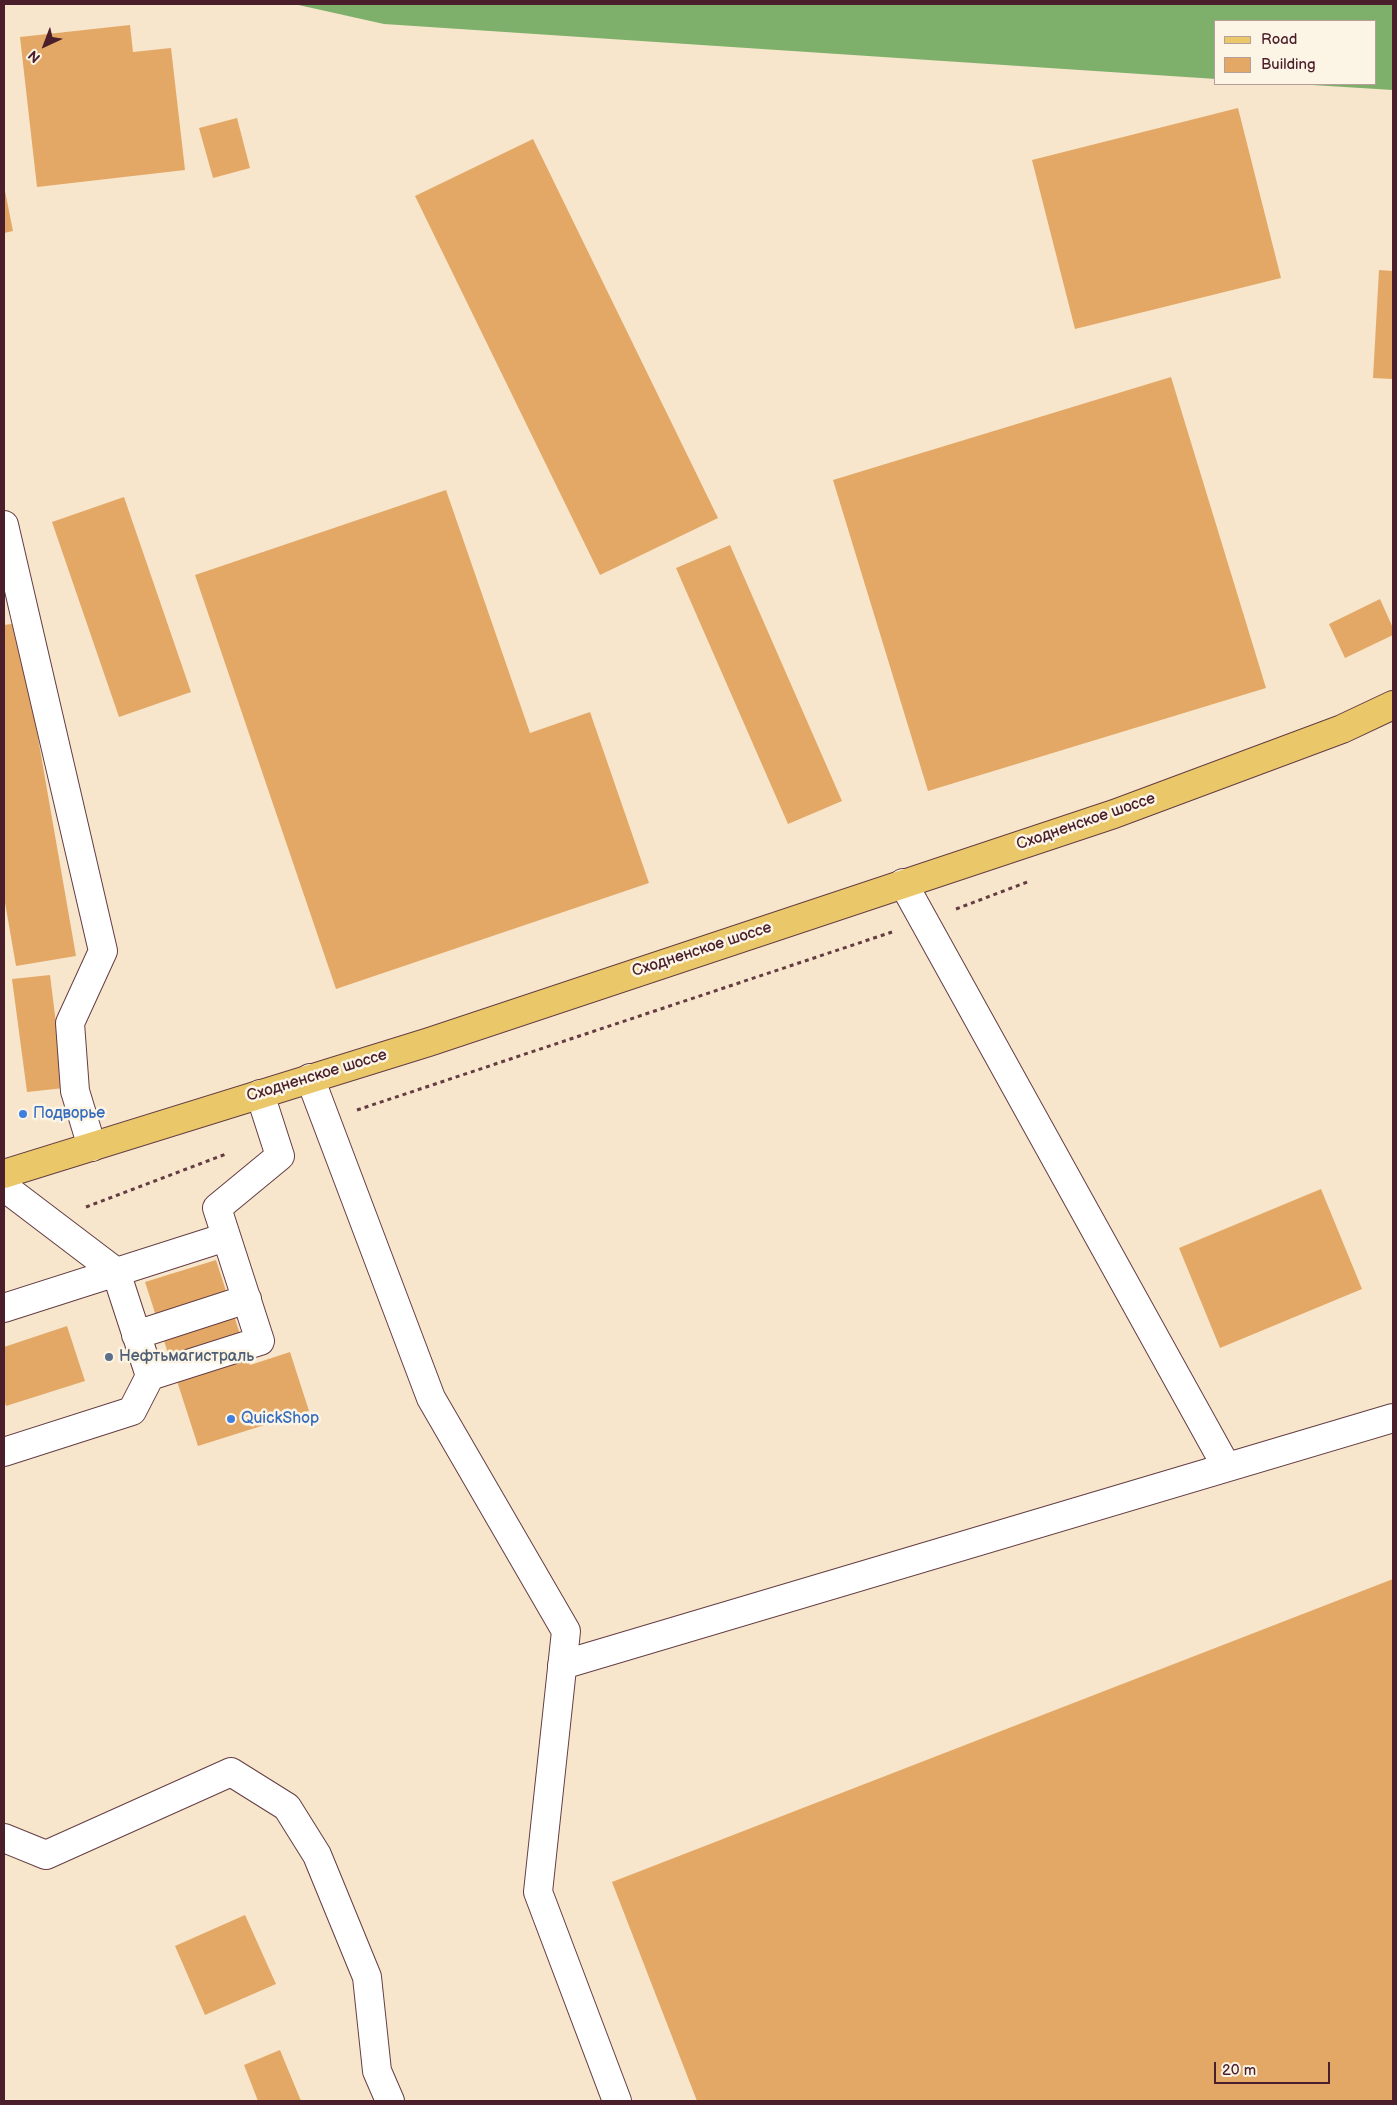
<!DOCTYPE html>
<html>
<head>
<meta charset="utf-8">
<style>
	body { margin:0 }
	#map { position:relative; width:1397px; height:2105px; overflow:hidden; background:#f7e6cc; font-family:"Balsamiq Sans",sans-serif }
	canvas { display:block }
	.frame { position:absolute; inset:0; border:5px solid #4a1f2b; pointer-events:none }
	.legend { position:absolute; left:1214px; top:20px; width:162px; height:65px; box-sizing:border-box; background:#fcf5e5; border:1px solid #b59f9b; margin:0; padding:6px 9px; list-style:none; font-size:15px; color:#4a1f2b }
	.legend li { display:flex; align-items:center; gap:10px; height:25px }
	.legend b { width:25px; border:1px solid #b59f9b }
	.north { position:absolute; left:20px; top:20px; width:50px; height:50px; -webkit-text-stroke:4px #fcf5e5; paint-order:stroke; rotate:223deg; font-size:14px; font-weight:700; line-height:20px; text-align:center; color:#4a1f2b }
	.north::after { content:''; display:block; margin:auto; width:18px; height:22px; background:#4a1f2b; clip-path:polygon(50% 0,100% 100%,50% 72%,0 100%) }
	.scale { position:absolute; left:1214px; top:2062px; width:116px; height:22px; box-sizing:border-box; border:2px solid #4a1f2b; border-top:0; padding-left:6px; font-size:15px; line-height:18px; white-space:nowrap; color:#4a1f2b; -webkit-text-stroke:4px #fcf5e5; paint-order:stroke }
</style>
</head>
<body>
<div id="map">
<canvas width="1397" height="2105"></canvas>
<div class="frame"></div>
<ul class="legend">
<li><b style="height:6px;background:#eac769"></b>Road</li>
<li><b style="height:14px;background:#e4a866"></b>Building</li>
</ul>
<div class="north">N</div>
<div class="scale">20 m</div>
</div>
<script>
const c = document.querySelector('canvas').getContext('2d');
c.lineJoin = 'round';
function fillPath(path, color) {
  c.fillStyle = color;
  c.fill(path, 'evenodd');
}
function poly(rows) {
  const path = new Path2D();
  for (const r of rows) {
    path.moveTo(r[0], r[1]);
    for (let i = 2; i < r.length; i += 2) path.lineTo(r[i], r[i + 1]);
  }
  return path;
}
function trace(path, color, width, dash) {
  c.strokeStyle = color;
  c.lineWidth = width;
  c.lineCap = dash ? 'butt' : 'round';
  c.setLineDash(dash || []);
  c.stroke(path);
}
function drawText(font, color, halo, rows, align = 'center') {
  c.font = font + ' "Balsamiq Sans",sans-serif';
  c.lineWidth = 5;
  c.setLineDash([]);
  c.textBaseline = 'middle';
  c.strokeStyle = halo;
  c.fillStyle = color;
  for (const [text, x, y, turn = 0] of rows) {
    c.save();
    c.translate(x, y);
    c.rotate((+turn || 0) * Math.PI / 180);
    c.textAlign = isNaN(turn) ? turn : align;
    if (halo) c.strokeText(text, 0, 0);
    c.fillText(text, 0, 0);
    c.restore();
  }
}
const forest = poly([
	[294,4,1393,4,1393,90,1296,84,1376,84,1376,21,1216,21,1216,79,384,24]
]);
const building = poly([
	[130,25,133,52,171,48,185,170,37,187,20,37],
	[1238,108,1281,278,1075,329,1032,160],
	[237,118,250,168,213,178,199,128],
	[533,139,718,518,600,575,415,196],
	[4,186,13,231,4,233],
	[1379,270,1393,271,1393,379,1373,378],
	[1171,377,1266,688,928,791,833,480],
	[446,490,530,733,590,712,649,883,336,989,195,575],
	[124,497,191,692,119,717,52,522],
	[730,545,842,801,788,824,676,568],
	[1380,599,1393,628,1393,635,1345,658,1329,624],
	[18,623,76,956,16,966,4,897,4,625],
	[50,975,64,1088,27,1092,12,979],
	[1321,1189,1362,1289,1220,1348,1179,1248],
	[216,1260,250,1365,290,1352,309,1411,198,1446,145,1282],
	[67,1326,85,1381,6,1406,4,1398,4,1347],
	[1393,1579,1393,2101,697,2101,612,1882],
	[245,1915,276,1984,205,2015,175,1946],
	[280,2050,301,2101,258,2101,244,2065]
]);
const path = poly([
	[956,909,1030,881],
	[357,1110,892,932],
	[86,1207,226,1154]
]);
const minor = poly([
	[4,525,103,951,70,1023,75,1091,92,1147],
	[903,883,1226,1466],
	[310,1078,431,1398,566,1631,538,1892,617,2101],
	[4,1187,116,1272,150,1376],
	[4,1308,226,1237],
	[136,1335,247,1299],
	[4,1452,132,1411,150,1376,260,1341,217,1208,280,1156,260,1094],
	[562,1665,1393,1418],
	[4,1838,46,1855,231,1772,287,1807,317,1855,367,1977,377,2071,390,2101]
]);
const major = poly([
	[4,1174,429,1042,1114,814,1342,729,1393,705]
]);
const markers = [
	[23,1114,5,"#3f7fe0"],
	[109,1357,5,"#5c6f8a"],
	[231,1419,5,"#3f7fe0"]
];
const streetNames = [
	["Сходненское шоссе",1086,822,-19],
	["Сходненское шоссе",702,950,-18],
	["Сходненское шоссе",317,1076,-17]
];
const shopNames = [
	["Подворье",33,1114],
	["QuickShop",241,1419]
];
const serviceNames = [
	["Нефтьмагистраль",119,1357]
];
fillPath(forest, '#7eb06b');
fillPath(building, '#e4a866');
trace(minor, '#643d43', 30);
trace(major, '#643d43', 30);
trace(path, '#643d43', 3, [4, 4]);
trace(minor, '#fff', 28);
trace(major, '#eac769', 28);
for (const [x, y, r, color] of markers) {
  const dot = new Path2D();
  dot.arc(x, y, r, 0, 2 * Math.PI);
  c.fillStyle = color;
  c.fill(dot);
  trace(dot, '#fcf5e5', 2);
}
drawText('16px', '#4a1f2b', '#fcf5e5', streetNames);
drawText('16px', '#366cbe', '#fcf5e5', shopNames, 'left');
drawText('16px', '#4e5e75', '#fcf5e5', serviceNames, 'left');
</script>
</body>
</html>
